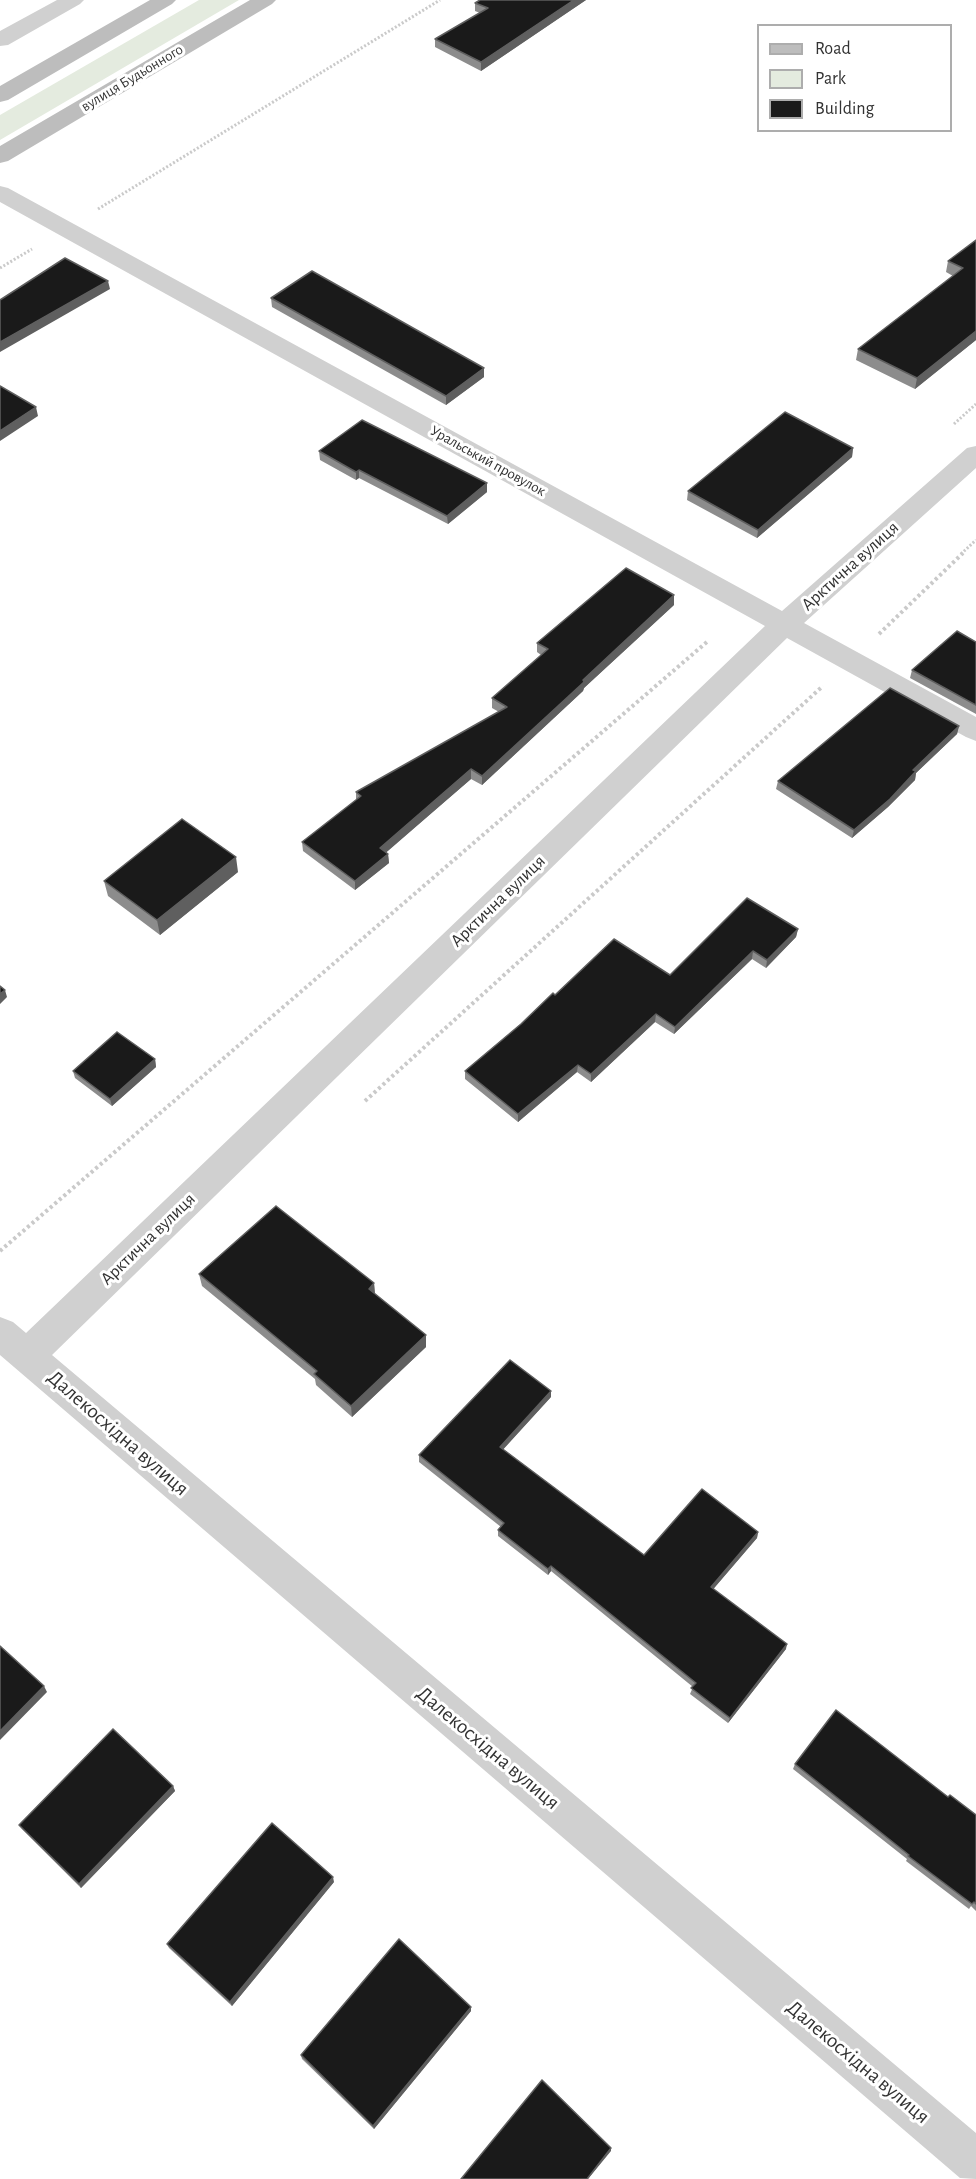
<!DOCTYPE html>
<html>
<head>
<meta charset="utf-8">
<style>
	body { margin:0 }
	#map { position:relative; width:976px; height:2179px; overflow:hidden; background:#fff; font-family:"Alegreya Sans",sans-serif }
	canvas { display:block }
	.legend { position:absolute; left:757px; top:24px; width:195px; height:108px; box-sizing:border-box; background:#fff; border:2px solid #adadad; margin:0; padding:8px 10px; list-style:none; font-size:18px; color:#333 }
	.legend li { display:flex; align-items:center; gap:12px; height:30px }
	.legend b { width:30px; border:2px solid #adadad }
</style>
</head>
<body>
<div id="map">
<canvas width="976" height="2179"></canvas>
<ul class="legend">
<li><b style="height:8px;background:#bdbdbd"></b>Road</li>
<li><b style="height:16px;background:#e4ebdf"></b>Park</li>
<li><b style="height:16px;background:#1a1a1a"></b>Building</li>
</ul>
</div>
<script>
const c = document.querySelector('canvas').getContext('2d');
c.lineJoin = 'round';
function fillPath(path, color) {
  c.fillStyle = color;
  c.fill(path, 'evenodd');
}
function poly(rows) {
  const path = new Path2D();
  for (const r of rows) {
    path.moveTo(r[0], r[1]);
    for (let i = 2; i < r.length; i += 2) path.lineTo(r[i], r[i + 1]);
  }
  return path;
}
function trace(path, color, width, dash) {
  c.strokeStyle = color;
  c.lineWidth = width;
  c.lineCap = dash ? 'butt' : 'round';
  c.setLineDash(dash || []);
  c.stroke(path);
}
function drawText(font, color, halo, rows, align = 'center') {
  c.font = font + ' "Alegreya Sans",sans-serif';
  c.lineWidth = 6;
  c.setLineDash([]);
  c.textBaseline = 'middle';
  c.strokeStyle = halo;
  c.fillStyle = color;
  for (const [text, x, y, turn = 0] of rows) {
    c.save();
    c.translate(x, y);
    c.rotate((+turn || 0) * Math.PI / 180);
    c.textAlign = isNaN(turn) ? turn : align;
    if (halo) c.strokeText(text, 0, 0);
    c.fillText(text, 0, 0);
    c.restore();
  }
}
const green = poly([
	[199,0,239,0,0,140,0,115]
]);
const pathFar1 = poly([
	[98,209,440,0],
	[0,268,32,249],
	[954,424,976,404],
	[961,554,976,540]
]);
const path = poly([
	[879,634,963,553],
	[365,1101,823,686],
	[0,1251,708,641]
]);
const street = poly([
	[57,0,84,0,80,4,8,45,0,46,0,31,57,0],
	[0,186,8,188,782,611,967,448,976,446,976,468,804,623,976,717,976,741,966,737,787,638,52,1355,976,2133,976,2179,960,2178,0,1355,0,1317,13,1322,26,1333,765,626,0,202,0,186]
]);
const secondary = poly([
	[150,0,176,0,172,4,8,100,0,102,0,86,150,0],
	[250,0,276,0,272,4,8,161,0,163,0,146,250,0]
]);
const wall = poly([
	[480,0,586,0,481,71,435,47,435,39,480,13,475,11,475,3],
	[976,240,976,340,915,389,856,360,858,349,953,276,946,272,948,261],
	[271,298,484,377,446,405,272,307],
	[853,448,852,457,757,538,687,500,688,491],
	[319,451,487,492,448,524,359,478,356,480,320,460],
	[674,605,584,688,583,691,482,785,471,779,386,852,388,854,389,863,355,890,303,851,302,842,356,800,356,792,499,712,492,708,492,698,541,655,537,652,537,643],
	[976,642,976,714,910,678,912,670],
	[959,726,957,734,916,773,915,780,888,807,852,838,776,789,778,781],
	[238,872,160,935,108,896,104,881],
	[798,929,796,937,766,968,752,959,674,1034,655,1022,591,1082,577,1072,518,1122,465,1079,465,1071,555,995,670,975],
	[155,1059,156,1067,112,1106,75,1078,73,1071],
	[199,1274,374,1283,375,1294,426,1347,352,1417,316,1385,315,1379,202,1286],
	[551,1397,503,1449,644,1555,758,1532,757,1538,713,1589,786,1649,728,1723,690,1694,693,1687,551,1571,548,1575,498,1536,498,1530,501,1527,419,1462,419,1455],
	[795,1764,948,1797,976,1815,976,1911,971,1906,969,1909,906,1861,907,1859,793,1769],
	[173,1786,175,1791,81,1888,22,1829,19,1825],
	[334,1882,232,2006,169,1948,167,1944],
	[471,2007,471,2011,374,2129,302,2059,301,2055]
]);
const shadedWall = poly([
	[574,0,586,0,481,71,481,62],
	[108,281,110,289,0,352,0,342],
	[976,331,976,340,915,389,917,378],
	[484,368,484,377,446,405,446,396],
	[36,407,38,416,0,441,0,431],
	[853,448,852,457,757,538,758,530],
	[359,470,359,478,356,480,356,472],
	[487,483,487,492,448,524,447,516],
	[674,595,674,605,584,688,583,691,482,785,482,776,583,680],
	[959,726,957,734,916,773,915,780,888,807,852,838,854,830,913,770],
	[471,769,471,779,381,857,380,848],
	[388,854,389,863,355,890,355,881],
	[236,857,238,872,160,935,157,920],
	[798,929,796,937,766,968,767,960],
	[753,951,752,959,674,1034,675,1027],
	[5,990,7,997,0,1004,0,994],
	[656,1014,655,1022,591,1082,591,1074],
	[155,1059,156,1067,112,1106,110,1099],
	[578,1065,577,1072,518,1122,518,1114],
	[374,1283,375,1295,369,1289],
	[426,1335,426,1347,352,1417,351,1406],
	[551,1391,551,1397,500,1453,500,1447],
	[758,1532,757,1538,710,1593,711,1587],
	[551,1566,551,1571,548,1575,548,1569],
	[787,1644,786,1649,728,1723,730,1718],
	[44,1686,47,1692,0,1740,0,1731],
	[173,1786,175,1791,81,1888,79,1884],
	[333,1877,334,1882,232,2006,230,2002],
	[471,2007,471,2011,374,2129,373,2126],
	[611,2148,611,2151,588,2179,587,2179]
]);
const building = poly([
	[480,0,574,0,481,62,435,39,488,8,475,3,480,0],
	[976,240,976,331,917,378,858,349,963,268,948,261,976,240],
	[65,258,108,281,0,342,0,300,65,258],
	[312,271,484,368,446,396,271,298,312,271],
	[0,386,36,407,0,431,0,386],
	[785,412,853,448,758,530,688,491,785,412],
	[362,420,487,483,447,516,359,470,356,472,319,451,362,420],
	[626,568,674,595,583,680,584,682,482,776,471,769,380,848,388,854,355,881,302,842,361,796,356,792,507,707,492,698,548,649,537,643,626,568],
	[957,631,976,642,976,705,912,670,957,631],
	[890,688,959,726,913,770,916,771,890,799,854,830,778,781,890,688],
	[182,819,236,857,157,920,104,881,182,819],
	[747,898,798,929,767,960,753,951,675,1027,656,1014,591,1074,578,1065,518,1114,465,1071,521,1024,553,993,555,995,614,939,670,975,747,898],
	[0,986,5,990,0,994,0,986],
	[117,1032,155,1059,110,1099,73,1071,117,1032],
	[276,1206,374,1283,369,1289,426,1335,351,1406,314,1374,317,1371,199,1274,276,1206],
	[510,1360,551,1391,500,1447,644,1555,702,1489,758,1532,711,1587,787,1644,730,1718,691,1688,696,1683,551,1566,548,1569,498,1530,504,1523,419,1455,510,1360],
	[0,1646,44,1686,0,1731,0,1646],
	[836,1710,948,1797,950,1795,976,1815,976,1904,974,1902,972,1904,908,1856,909,1855,795,1764,836,1710],
	[113,1729,173,1786,79,1884,19,1825,113,1729],
	[272,1823,333,1877,230,2002,167,1944,272,1823],
	[399,1939,471,2007,373,2126,301,2055,399,1939],
	[542,2080,611,2148,587,2179,461,2179,542,2080]
]);
const farStreetnames = [
	["вулиця Будьонного",132,78,-31],
	["Уральський провулок",488,461,29]
];
const streetNames = [
	["Арктична вулиця",850,566,-42],
	["Арктична вулиця",498,901,-44],
	["Арктична вулиця",148,1239,-44]
];
const nearStreetnames = [
	["Далекосхідна вулиця",118,1433,41],
	["Далекосхідна вулиця",488,1748,40],
	["Далекосхідна вулиця",858,2062,40]
];
fillPath(green, '#e4ebdf');
trace(pathFar1, '#cacaca', 3, [2, 2]);
trace(path, '#cacaca', 4, [3, 3]);
fillPath(street, '#d0d0d0');
fillPath(secondary, '#bdbdbd');
fillPath(wall, '#8c8c8c');
fillPath(shadedWall, '#5f5f5f');
fillPath(building, '#1a1a1a');
trace(building, '#5f5f5f', 1.5);
drawText('15px', '#333', '#fff', farStreetnames);
drawText('18px', '#333', '#fff', streetNames);
drawText('21px', '#333', '#fff', nearStreetnames);
</script>
</body>
</html>
